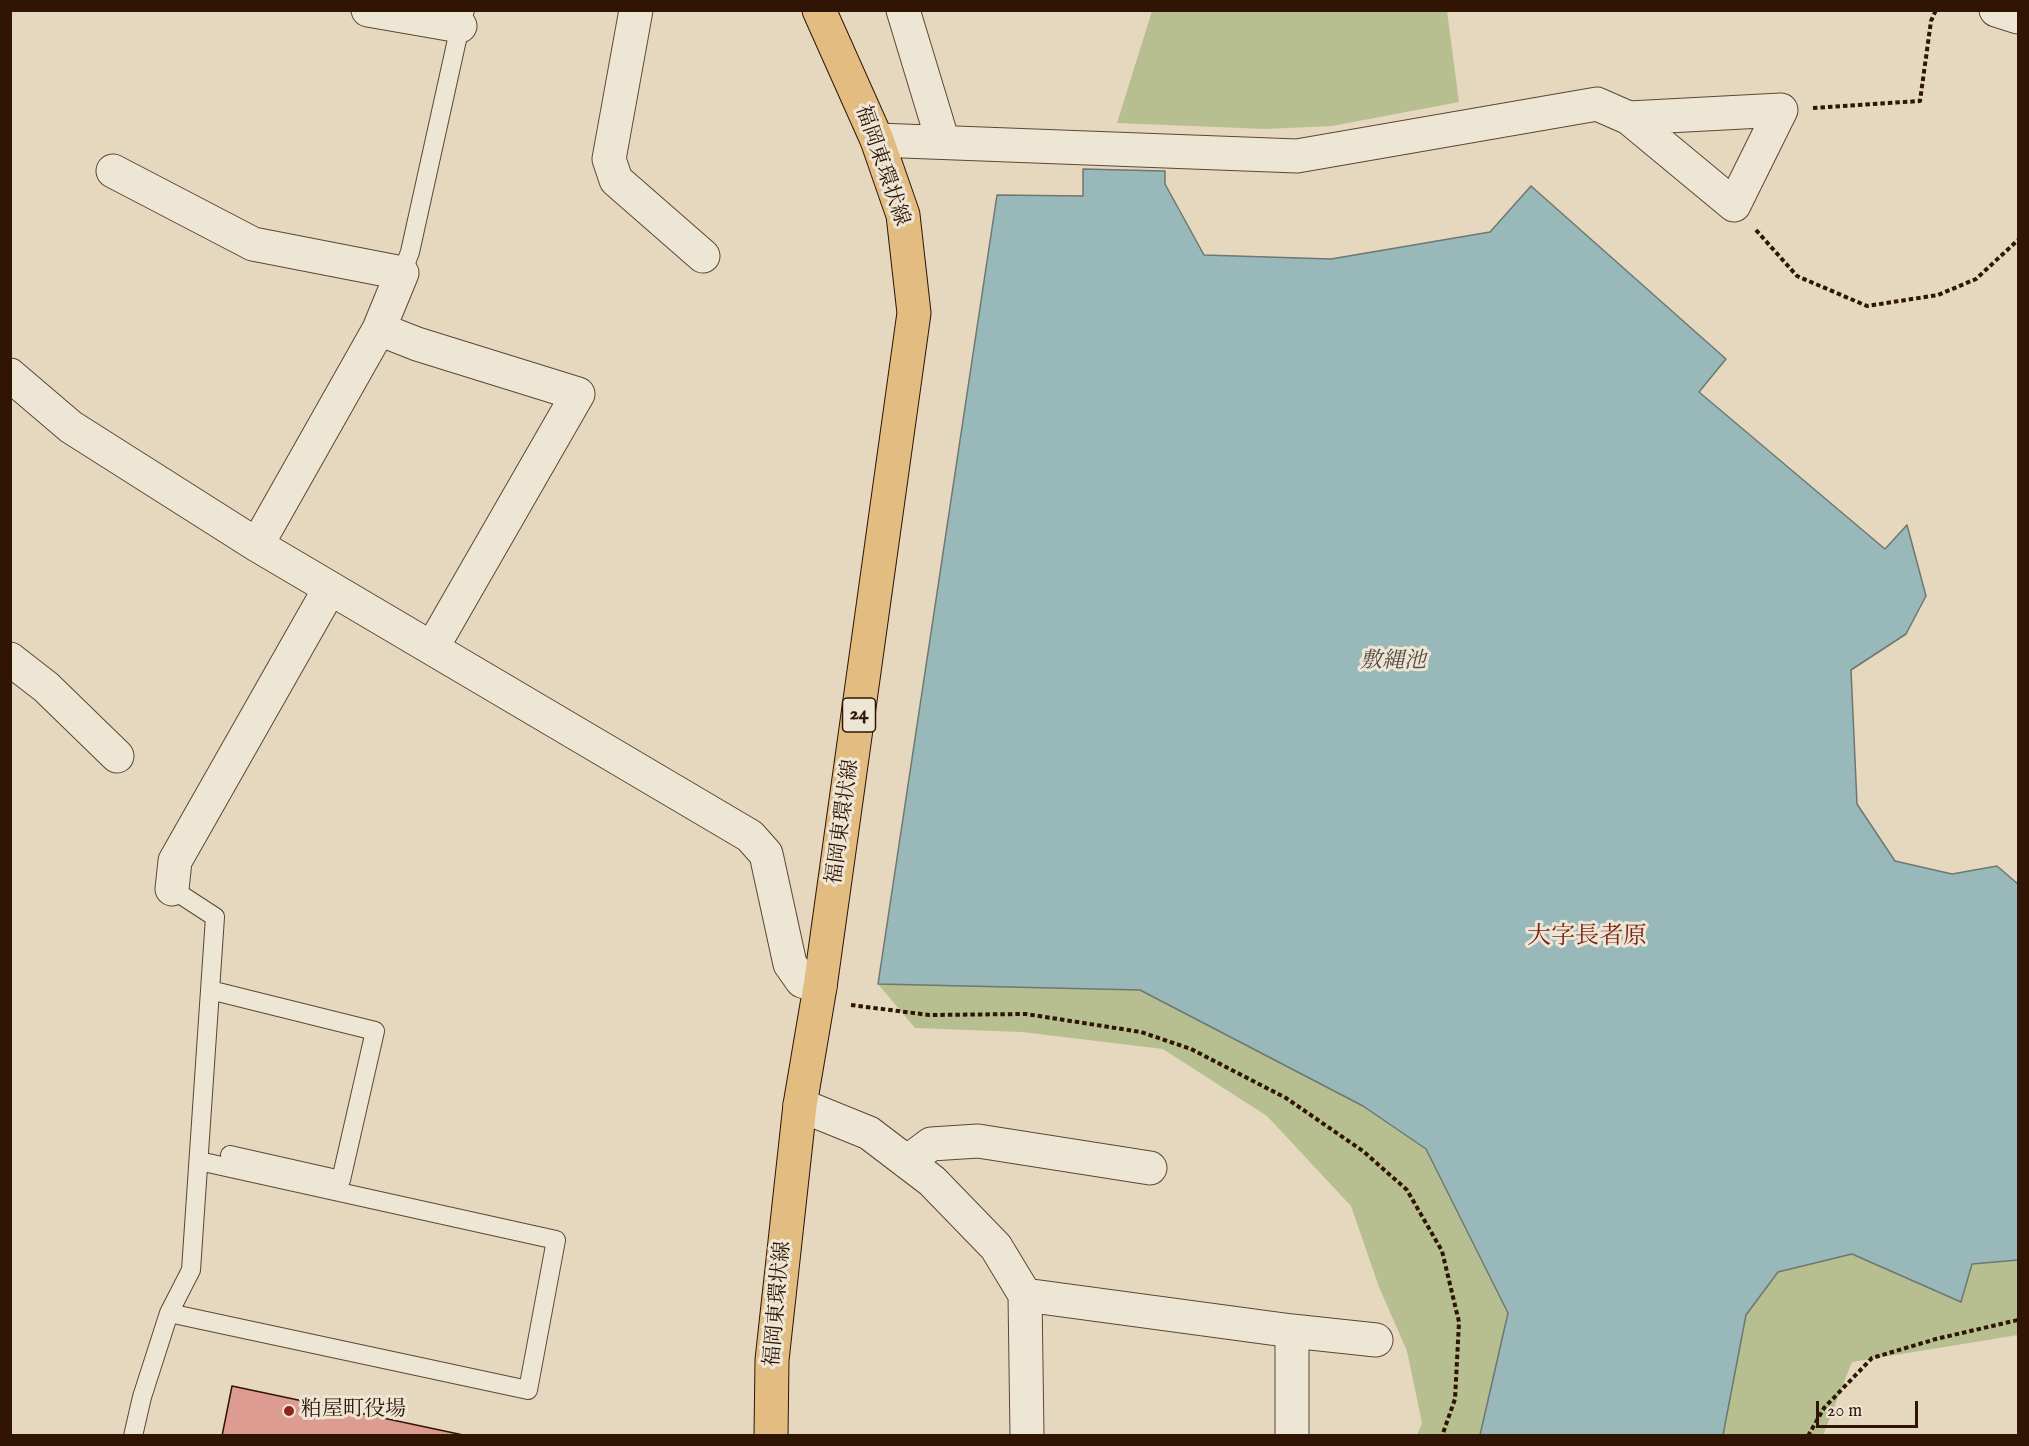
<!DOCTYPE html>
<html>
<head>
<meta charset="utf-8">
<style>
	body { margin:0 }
	#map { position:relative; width:2029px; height:1446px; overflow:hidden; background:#e5d8bf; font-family:"IM FELL English",serif }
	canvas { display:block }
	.frame { position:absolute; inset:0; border:12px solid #301505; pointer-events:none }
	.scale { position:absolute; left:1816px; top:1401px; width:102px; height:27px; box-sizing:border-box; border:3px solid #301505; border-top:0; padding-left:8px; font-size:18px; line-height:21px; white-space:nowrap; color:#301505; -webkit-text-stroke:4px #eee6d5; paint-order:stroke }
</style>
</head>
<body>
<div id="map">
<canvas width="2029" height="1446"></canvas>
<div class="frame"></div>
<div class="scale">20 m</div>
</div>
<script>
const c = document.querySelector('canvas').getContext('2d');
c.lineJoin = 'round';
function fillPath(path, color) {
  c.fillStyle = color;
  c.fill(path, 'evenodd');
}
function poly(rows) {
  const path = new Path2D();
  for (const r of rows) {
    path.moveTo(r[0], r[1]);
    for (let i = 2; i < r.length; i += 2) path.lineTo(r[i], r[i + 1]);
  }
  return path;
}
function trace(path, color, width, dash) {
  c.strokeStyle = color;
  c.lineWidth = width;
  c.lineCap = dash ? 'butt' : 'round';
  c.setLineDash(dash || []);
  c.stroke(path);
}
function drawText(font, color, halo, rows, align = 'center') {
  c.font = font + ' "IM FELL English","Noto Serif JP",serif';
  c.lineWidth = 6;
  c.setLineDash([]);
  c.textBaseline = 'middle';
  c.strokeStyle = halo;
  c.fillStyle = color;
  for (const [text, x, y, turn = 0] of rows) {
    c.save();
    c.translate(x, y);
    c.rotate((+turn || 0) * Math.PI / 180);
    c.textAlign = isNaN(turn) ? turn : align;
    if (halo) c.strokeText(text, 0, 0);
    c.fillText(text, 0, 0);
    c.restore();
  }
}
const green = poly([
	[1152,11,1447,11,1459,102,1332,126,1265,129,1117,123],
	[878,984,1140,990,1363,1106,1426,1149,1508,1313,1480,1435,1417,1435,1422,1423,1407,1351,1379,1287,1351,1206,1267,1116,1163,1049,1022,1032,915,1028],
	[1852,1254,1961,1301,1972,1264,2018,1260,2018,1335,1852,1362,1823,1435,1723,1436,1746,1315,1778,1272]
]);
const water = poly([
	[1083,169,1165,171,1165,184,1204,255,1331,259,1490,232,1531,186,1726,359,1699,392,1885,549,1907,525,1926,596,1906,634,1851,670,1857,804,1895,861,1952,874,1997,866,2018,884,2018,1260,1972,1264,1961,1302,1852,1254,1778,1272,1746,1315,1723,1435,1480,1435,1508,1313,1426,1149,1363,1106,1140,990,878,984,997,195,1083,196,1083,169]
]);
const building = poly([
	[232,1386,468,1436,222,1436,232,1386]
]);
const path = poly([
	[1813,108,1920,101,1931,21,1936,10],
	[1756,230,1797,276,1867,306,1938,295,1976,279,2018,240],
	[851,1005,929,1015,1026,1014,1141,1032,1191,1049,1286,1098,1363,1151,1407,1190,1442,1251,1459,1322,1455,1399,1442,1436],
	[1808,1436,1824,1408,1872,1358,1936,1339,2018,1320]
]);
const lane = poly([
	[402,273,410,252,460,26,465,10],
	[210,990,375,1031,341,1180,230,1155],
	[169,1313,528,1390,556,1240,199,1161],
	[133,1436,142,1397,169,1313,191,1270,215,917,172,889]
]);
const street = poly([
	[368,10,460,26],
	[636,10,609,159,616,180,703,256],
	[903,10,943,142],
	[1996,10,2018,17],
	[877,140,1297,156,1597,104,1629,118,1734,205,1781,110,1629,118],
	[113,171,253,244,402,273,379,329,257,545],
	[379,329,417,344,578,394,432,648],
	[10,375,71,427,257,545,750,836,766,854,790,964,802,981,820,987],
	[10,659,46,687,117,756],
	[172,889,175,861,330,588],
	[800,1105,869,1133,932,1181,996,1247,1025,1295,1027,1436],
	[907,1162,931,1144,978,1141,1150,1168],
	[1025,1295,1292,1331,1292,1436],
	[1292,1331,1376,1340]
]);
const primary = poly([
	[771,1436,772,1360,800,1105,820,987,914,313,903,215,877,140,819,10]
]);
const markers = [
	[289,1411,6,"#8f2418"]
];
const shields = [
	[859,715,33]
];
const shieldNames = [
	["24",859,715]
];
const streetNames = [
	["福岡東環状線",881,166,71],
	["福岡東環状線",844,822,-82],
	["福岡東環状線",779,1304,-85]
];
const poiNames = [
	["粕屋町役場",301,1411]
];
const waterNames = [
	["敷縄池",1393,662]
];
const quarterNames = [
	["大字長者原",1587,938]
];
fillPath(green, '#b7be90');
fillPath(water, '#98b8b9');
trace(water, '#6e7771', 1.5);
fillPath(building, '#dd9c91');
trace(building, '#301505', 1.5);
trace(lane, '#5d4634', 20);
trace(street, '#5d4634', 35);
trace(primary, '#301505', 35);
trace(path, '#301505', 4, [4.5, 3]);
trace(lane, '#eee6d5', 18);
trace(street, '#eee6d5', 33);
trace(primary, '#e2bc80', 33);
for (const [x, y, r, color] of markers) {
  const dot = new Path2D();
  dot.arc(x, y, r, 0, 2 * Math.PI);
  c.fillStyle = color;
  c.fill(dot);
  trace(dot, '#eee6d5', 2);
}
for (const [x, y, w] of shields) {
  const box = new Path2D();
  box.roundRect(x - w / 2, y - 17, w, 34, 4.5);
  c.fillStyle = '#eee6d5';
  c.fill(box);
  trace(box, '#301505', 1.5);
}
drawText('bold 20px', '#301505', null, shieldNames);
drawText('21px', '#301505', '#eee6d5', streetNames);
drawText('21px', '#301505', '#eee6d5', poiNames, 'left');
drawText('italic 22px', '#544e44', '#eee6d5', waterNames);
drawText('24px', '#7a1f14', '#eee6d5', quarterNames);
</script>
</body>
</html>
